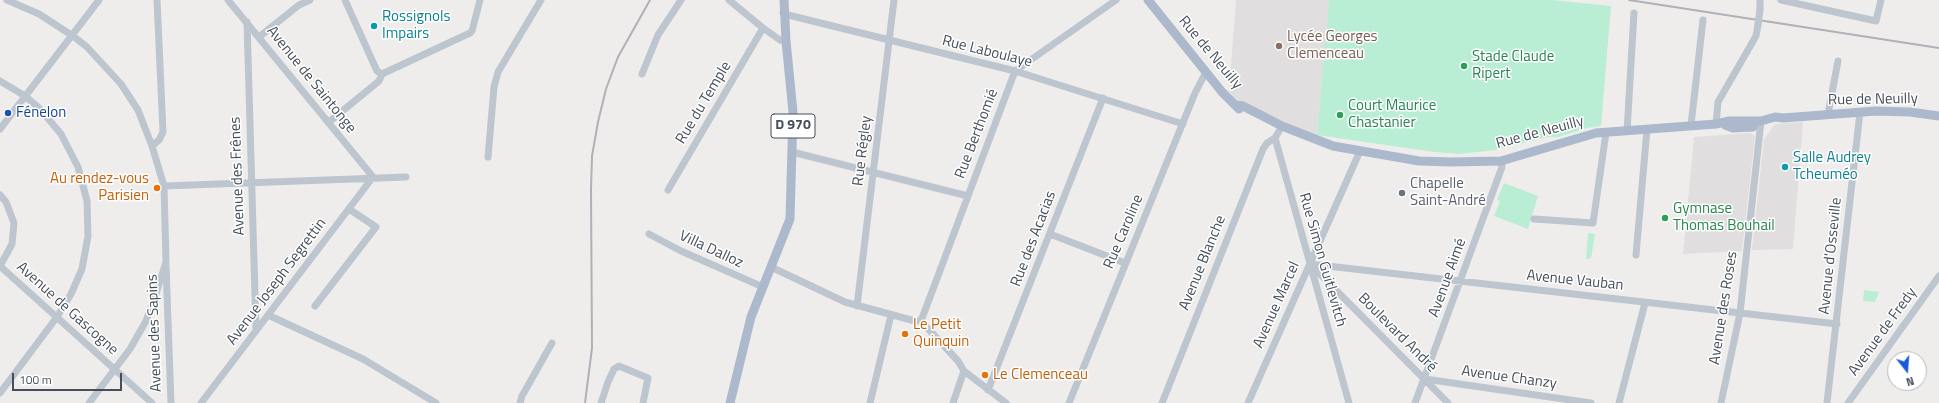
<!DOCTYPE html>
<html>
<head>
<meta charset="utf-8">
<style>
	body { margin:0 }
	#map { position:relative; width:1939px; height:403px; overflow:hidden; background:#efedec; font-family:"Titillium Web",sans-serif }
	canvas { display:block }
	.north { position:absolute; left:1887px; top:351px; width:40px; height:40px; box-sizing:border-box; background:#fff; border:1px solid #b5b8bd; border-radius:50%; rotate:163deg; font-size:11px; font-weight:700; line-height:16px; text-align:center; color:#454e5a }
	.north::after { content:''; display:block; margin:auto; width:14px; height:18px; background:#1859de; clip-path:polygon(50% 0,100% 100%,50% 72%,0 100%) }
	.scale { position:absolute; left:12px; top:373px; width:110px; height:18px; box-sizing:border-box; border:2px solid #454e5a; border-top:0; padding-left:5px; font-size:12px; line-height:14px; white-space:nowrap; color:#454e5a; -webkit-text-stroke:3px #fff; paint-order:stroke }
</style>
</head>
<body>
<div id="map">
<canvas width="1939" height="403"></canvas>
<div class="north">N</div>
<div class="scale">100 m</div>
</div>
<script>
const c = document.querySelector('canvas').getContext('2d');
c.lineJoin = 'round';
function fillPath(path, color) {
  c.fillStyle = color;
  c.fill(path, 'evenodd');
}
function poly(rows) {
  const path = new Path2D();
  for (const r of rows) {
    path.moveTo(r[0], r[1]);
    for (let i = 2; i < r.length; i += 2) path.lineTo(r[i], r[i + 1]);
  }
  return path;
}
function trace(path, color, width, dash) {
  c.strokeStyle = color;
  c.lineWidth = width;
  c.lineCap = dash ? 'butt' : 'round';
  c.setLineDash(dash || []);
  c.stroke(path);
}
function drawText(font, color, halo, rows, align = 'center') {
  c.font = font + ' "Titillium Web",sans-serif';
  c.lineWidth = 3;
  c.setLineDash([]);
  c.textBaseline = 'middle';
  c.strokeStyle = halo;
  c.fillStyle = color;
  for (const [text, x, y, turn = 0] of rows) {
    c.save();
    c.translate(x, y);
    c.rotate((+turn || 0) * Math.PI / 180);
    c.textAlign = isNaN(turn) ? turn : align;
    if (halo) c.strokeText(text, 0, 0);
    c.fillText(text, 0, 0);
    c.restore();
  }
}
const education = poly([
	[1236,0,1329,0,1317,135,1259,112,1235,99,1229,91],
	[1803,122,1793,249,1752,250,1764,139,1775,124],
	[1750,133,1755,136,1742,251,1683,254,1694,137]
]);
const green = poly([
	[1329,0,1553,0,1611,6,1601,126,1587,128,1558,137,1548,137,1495,150,1460,154,1434,152,1317,135],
	[1504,183,1538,196,1528,229,1494,216,1500,201,1497,200],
	[1588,233,1595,234,1591,258,1586,259],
	[1864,290,1879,292,1875,302,1863,301]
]);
const minor = poly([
	[7,0,39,14,73,36,87,47,121,84,138,110,152,146,164,186,166,262,155,297,146,321,130,349,89,403],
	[228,0,373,177],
	[345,0,377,71,382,74],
	[729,0,763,28,780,40,786,41],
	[1781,0,1876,21,1881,0],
	[1760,9,1760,0],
	[783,13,788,15,1015,71,1183,124],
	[247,22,256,330],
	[259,37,299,5,310,0],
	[642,74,658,35,681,0],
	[0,81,25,96,40,109,61,134,78,167,87,201,88,236,82,269,71,294,57,317,0,393],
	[1828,114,1838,61],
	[329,122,379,81,382,74,470,33,472,31,480,0],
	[1716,124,1718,102,1756,36,1758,25],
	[1691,125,1703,20],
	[1282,126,1275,138,1349,403],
	[0,129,99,0],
	[1627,131,1634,13],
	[152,146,159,140,163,132,157,0],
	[792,152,968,196],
	[488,157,494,87,498,72,541,0],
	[164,186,406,177],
	[668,190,763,28],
	[0,195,6,202,14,223,12,244,0,266],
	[1534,219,1593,223,1606,133],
	[649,234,681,251,763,287],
	[1050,234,1125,263],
	[1636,255,1647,129],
	[1310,264,1837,324],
	[1310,264,1448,403],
	[0,266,152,403],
	[166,266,171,403],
	[771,267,845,302,915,321,921,321,958,361,964,371,1006,403],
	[315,306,376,227,349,209],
	[857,306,894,0],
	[268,315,363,359,436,403],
	[921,321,1015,71,1116,0],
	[1425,379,1591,403],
	[988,390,1103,98],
	[201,403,373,177],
	[520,403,522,396,552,343],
	[601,403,608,382,614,369,619,366,648,378,643,403],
	[870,403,891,315],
	[953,403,964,371],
	[1069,403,1195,93,1206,72],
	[1162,403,1263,149,1267,143,1275,138],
	[1248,403,1360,151],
	[1415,403,1502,167,1501,161],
	[1619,403,1645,303],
	[1721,403,1740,313,1761,121],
	[1827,403,1860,112],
	[1848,403,1939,276]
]);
const major = poly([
	[1148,0,1222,92,1239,109],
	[1236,105,1243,106,1282,126,1333,146,1419,161,1451,162,1501,161,1596,133,1716,124,1729,121,1761,121,1775,117,1783,118,1876,111,1910,112,1939,116],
	[1725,125,1733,128,1753,127],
	[730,403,751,317,790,219,793,112,786,41,784,0]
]);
const rail = poly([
	[1629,0,1939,48],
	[585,403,592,348,591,190,592,156,598,122,606,89,618,57,650,0]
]);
const minorBridge = poly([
	[1758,25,1760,9]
]);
const markers = [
	[374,26,4,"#0f9aa8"],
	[1279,46,4,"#8d6e63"],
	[1464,66,4,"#2e9e5b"],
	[8,113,4,"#1a4fb4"],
	[1340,115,4,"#2e9e5b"],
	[1785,167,4,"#0f9aa8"],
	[157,188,4,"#e8710a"],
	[1402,193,4,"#6b7280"],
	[1665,218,4,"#2e9e5b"],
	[905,334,4,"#e8710a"],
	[985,375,4,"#e8710a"]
];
const shields = [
	[793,126,44]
];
const shieldNames = [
	["D 970",793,126]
];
const cultureNames = [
	["Rossignols",382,17],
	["Impairs",382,34],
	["Salle Audrey",1793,158],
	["Tcheuméo",1793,175]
];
const educationNames = [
	["Lycée Georges",1287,37],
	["Clemenceau",1287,54]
];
const streetNames = [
	["Rue Laboulaye",987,52,14],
	["Rue de Neuilly",1210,53,50],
	["Avenue de Saintonge",311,80,51],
	["Rue de Neuilly",1873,100,-1],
	["Rue du Temple",704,103,-59],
	["Rue de Neuilly",1540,133,-15],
	["Rue Berthomié",977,134,-69],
	["Rue Régley",863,151,-83],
	["Avenue des Frênes",238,176,-92],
	["Rue Caroline",1124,232,-67],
	["Rue des Acacias",1034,239,-69],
	["Villa Dalloz",711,250,25],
	["Avenue d'Osseville",1831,256,-84],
	["Rue Simon Guitlevitch",1322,260,74],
	["Avenue Blanche",1203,263,-68],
	["Avenue Aimé",1448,278,-70],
	["Avenue Vauban",1575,281,6],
	["Avenue Joseph Segrettin",277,282,-53],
	["Avenue Marcel",1277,305,-66],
	["Avenue des Roses",1724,308,-81],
	["Avenue de Gascogne",67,309,42],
	["Avenue de Fredy",1883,332,-54],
	["Avenue des Sapins",155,333,-92],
	["Boulevard André",1397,333,45],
	["Avenue Chanzy",1509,378,8]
];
const leisureNames = [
	["Stade Claude",1472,57],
	["Ripert",1472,74],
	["Court Maurice",1348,106],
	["Chastanier",1348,123],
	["Gymnase",1673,209],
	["Thomas Bouhail",1673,226]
];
const transitNames = [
	["Fénelon",16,113]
];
const foodNames = [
	["Au rendez-vous",149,179,"right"],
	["Parisien",149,196,"right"],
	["Le Petit",913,325],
	["Quinquin",913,342],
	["Le Clemenceau",993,375]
];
const worshipNames = [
	["Chapelle",1410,184],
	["Saint-André",1410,201]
];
fillPath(education, '#e0dede');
fillPath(green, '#baeed4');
trace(minor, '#bdc5cf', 7);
trace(major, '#acb9cc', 9);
trace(rail, '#afb1b7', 2);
trace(minorBridge, '#bdc5cf', 7);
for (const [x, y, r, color] of markers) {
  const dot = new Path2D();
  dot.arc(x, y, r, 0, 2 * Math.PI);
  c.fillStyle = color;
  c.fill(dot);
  trace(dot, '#fff', 1.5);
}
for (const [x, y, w] of shields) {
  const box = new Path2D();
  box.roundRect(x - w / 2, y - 12, w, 24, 3);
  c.fillStyle = '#fff';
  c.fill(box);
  trace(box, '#454e5a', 1);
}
drawText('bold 14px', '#454e5a', null, shieldNames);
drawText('15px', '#0d838f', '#fff', cultureNames, 'left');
drawText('15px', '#785e54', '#fff', educationNames, 'left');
drawText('15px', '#454e5a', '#fff', streetNames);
drawText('15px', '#27864d', '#fff', leisureNames, 'left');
drawText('15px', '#164399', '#fff', transitNames, 'left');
drawText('15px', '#c56008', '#fff', foodNames, 'left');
drawText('15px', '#5b616d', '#fff', worshipNames, 'left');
</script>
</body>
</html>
